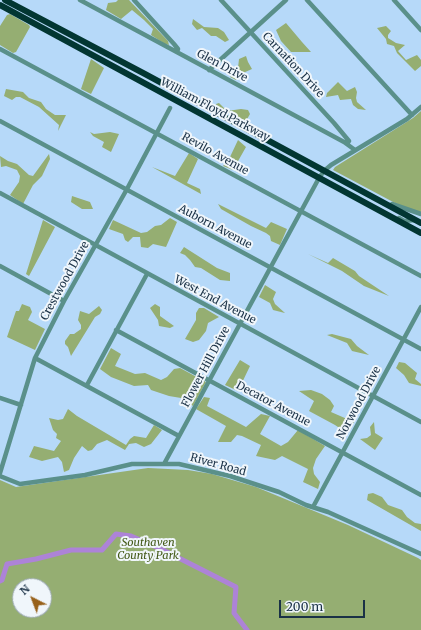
<!DOCTYPE html>
<html>
<head>
<meta charset="utf-8">
<style>
	body { margin:0 }
	#map { position:relative; width:421px; height:630px; overflow:hidden; background:#b6d9f9; font-family:Merriweather,serif }
	canvas { display:block }
	.north { position:absolute; left:12px; top:578px; width:40px; height:40px; box-sizing:border-box; background:#f0f6fb; border:1px solid #9aa7b3; border-radius:50%; rotate:318deg; font-size:11px; font-weight:700; line-height:16px; text-align:center; color:#1a3146 }
	.north::after { content:''; display:block; margin:auto; width:14px; height:18px; background:#98611b; clip-path:polygon(50% 0,100% 100%,50% 72%,0 100%) }
	.scale { position:absolute; left:279px; top:600px; width:86px; height:18px; box-sizing:border-box; border:2px solid #1a3146; border-top:0; padding-left:5px; font-size:12px; line-height:14px; white-space:nowrap; color:#1a3146; -webkit-text-stroke:3px #f0f6fb; paint-order:stroke }
</style>
</head>
<body>
<div id="map">
<canvas width="421" height="630"></canvas>
<div class="north">N</div>
<div class="scale">200 m</div>
</div>
<script>
const c = document.querySelector('canvas').getContext('2d');
c.lineJoin = 'round';
function fillPath(path, color) {
  c.fillStyle = color;
  c.fill(path, 'evenodd');
}
function poly(rows) {
  const path = new Path2D();
  for (const r of rows) {
    path.moveTo(r[0], r[1]);
    for (let i = 2; i < r.length; i += 2) path.lineTo(r[i], r[i + 1]);
  }
  return path;
}
function trace(path, color, width, dash) {
  c.strokeStyle = color;
  c.lineWidth = width;
  c.lineCap = dash ? 'butt' : 'round';
  c.setLineDash(dash || []);
  c.stroke(path);
}
function drawText(font, color, halo, rows, align = 'center') {
  c.font = font + ' Merriweather,serif';
  c.lineWidth = 4;
  c.setLineDash([]);
  c.textBaseline = 'middle';
  c.strokeStyle = halo;
  c.fillStyle = color;
  for (const [text, x, y, turn = 0] of rows) {
    c.save();
    c.translate(x, y);
    c.rotate((+turn || 0) * Math.PI / 180);
    c.textAlign = isNaN(turn) ? turn : align;
    if (halo) c.strokeText(text, 0, 0);
    c.fillText(text, 0, 0);
    c.restore();
  }
}
const green = poly([
	[118,0,129,0,168,41,169,45,165,44,151,35,153,29,144,20,132,10,121,19,106,10,108,3,116,2],
	[10,14,29,25,30,27,16,52,13,53,0,45,0,26,7,15],
	[193,19,204,27,218,28,224,32,229,40,225,42,216,36,211,36,202,28,197,30,192,24],
	[286,23,302,42,311,52,291,52,281,41,276,30],
	[386,26,391,31,388,35,388,38,396,43,405,45,398,51,406,60,417,55,421,60,421,66,415,71,397,53,394,46,387,44,386,39,377,28],
	[246,56,248,62,252,69,243,73,236,80,230,77,238,68,239,59],
	[91,59,104,68,91,94,81,89],
	[338,82,347,91,355,87,357,92,356,98,357,102,366,110,358,109,353,105,351,99,340,100,338,95,326,97,327,93],
	[6,89,23,92,29,98,41,102,46,109,55,115,66,115,58,131,59,125,39,107,20,97,16,97,12,100,4,96],
	[219,103,227,111,241,109,248,110,250,114,246,121,218,108,216,104],
	[421,111,421,213,395,203,333,170,335,167,413,118],
	[90,132,94,134,110,132,119,134,111,152,102,147,104,142,93,136],
	[238,140,246,147,233,170,223,166,230,157],
	[189,153,198,159,187,183,200,189,201,194,152,167,175,176],
	[49,154,50,159,42,176,33,185,23,204,10,195,19,182,20,176,17,170,6,166,1,167,0,156,8,161,17,164,29,175,33,176],
	[72,196,90,202,93,209,82,209,71,202],
	[218,204,266,228,271,222,287,229,280,245,271,241,270,236,266,233,251,226,221,209],
	[170,218,177,222,166,247,153,244,148,248,141,247,140,237,133,237,128,242,125,240,123,234,109,229,113,220,141,233,147,232,155,226,161,225],
	[43,220,55,227,29,276,26,274],
	[184,247,217,268,230,273,230,281,220,280,201,268,195,267,190,260,185,255,180,253],
	[308,254,328,263,333,258,355,271,359,276,389,296,364,286,342,271],
	[265,285,276,292,273,299,275,304,285,313,273,310,270,303,259,297],
	[22,304,30,307,32,312,28,320,45,329,35,350,7,337,16,311,19,311],
	[155,304,160,307,160,316,174,326,170,328,159,326,158,320,150,308],
	[99,306,102,310,100,314,95,317,71,356,68,347,65,344,65,341,70,334,74,334,81,329,81,325,78,320,80,311,89,314],
	[199,308,204,308,219,317,208,323,206,331,199,340,193,342,185,339,196,320,196,313],
	[332,334,351,339,357,346,369,355,352,351,347,343,327,335],
	[111,348,121,354,115,366,135,374,145,373,161,380,167,377,174,369,180,368,206,382,193,406,181,398,169,396,151,390,148,385,134,386,111,377,100,369],
	[240,360,250,366,238,391,225,385],
	[399,362,405,363,417,373,415,379,421,384,421,386,409,383,404,375,396,368],
	[311,390,322,394,330,400,334,406,331,412,354,422,347,433,335,425,309,411,314,401,299,391],
	[204,397,210,398,207,406,246,427,261,414,270,416,260,434,281,446,288,442,298,430,325,446,316,459,313,468,314,474,320,482,318,489,303,482,308,469,282,456,275,460,256,456,261,445,242,436,237,435,231,442,218,442,226,426,196,409],
	[68,409,77,416,126,445,130,439,134,436,146,438,154,425,162,430,151,444,144,447,136,443,129,444,125,450,107,440,97,444,92,450,88,451,82,446,74,458,69,470,64,472,62,462,58,457,42,461,29,457,34,446,54,451,61,441,56,438,57,434,53,430,49,418,58,420,63,419],
	[374,422,375,433,383,438,375,450,360,439,367,438,371,435,370,427],
	[148,468,188,470,212,474,256,487,348,525,418,558,421,560,421,630,0,630,0,480,16,487],
	[20,586,44,586,44,610,20,610],
	[373,493,382,497,388,505,402,510,407,517,415,523,421,524,421,531,367,500,368,494]
]);
const river = poly([
	[0,581,2,580,7,564,36,559,71,550,102,550,116,534,131,536,163,550,236,587,234,613,247,630]
]);
const minor = poly([
	[80,0,344,142,355,150],
	[134,0,174,44,178,49,177,52],
	[221,0,334,123,349,141,347,144],
	[307,0,412,115],
	[394,0,421,30],
	[0,49,421,276],
	[209,70,286,0],
	[0,121,421,349],
	[0,193,421,422],
	[392,204,421,214],
	[399,218,404,221,415,220],
	[0,266,64,301],
	[116,330,421,495],
	[35,358,179,436],
	[87,385,147,274],
	[0,398,21,405],
	[164,464,319,178,324,171,331,165,407,119,421,107],
	[0,473,35,358,64,301,127,189,170,108],
	[0,476,20,484,85,475,132,464,179,464,230,476,279,492,306,505,328,512,421,554],
	[313,507,421,307]
]);
const highway = poly([
	[5,0,145,74,421,223],
	[0,5,421,233]
]);
const streetNames = [
	["Carnation Drive",293,65,47],
	["Glen Drive",222,66,28],
	["William Floyd Parkway",215,110,28],
	["Revilo Avenue",215,154,29],
	["Auborn Avenue",215,227,28],
	["Crestwood Drive",65,281,-61],
	["West End Avenue",215,300,28],
	["Flower Hill Drive",206,367,-62],
	["Norwood Drive",359,403,-62],
	["Decator Avenue",273,404,28],
	["River Road",218,465,15]
];
const parkNames = [
	["Southaven",148,543],
	["County Park",148,556]
];
fillPath(green, '#95ae72');
trace(river, '#ad83d7', 5);
trace(minor, '#5a908a', 4.5);
trace(highway, '#023632', 6);
drawText('11px', '#1a3146', '#f0f6fb', streetNames);
drawText('italic 11px', '#435a18', '#f0f6fb', parkNames);
</script>
</body>
</html>
